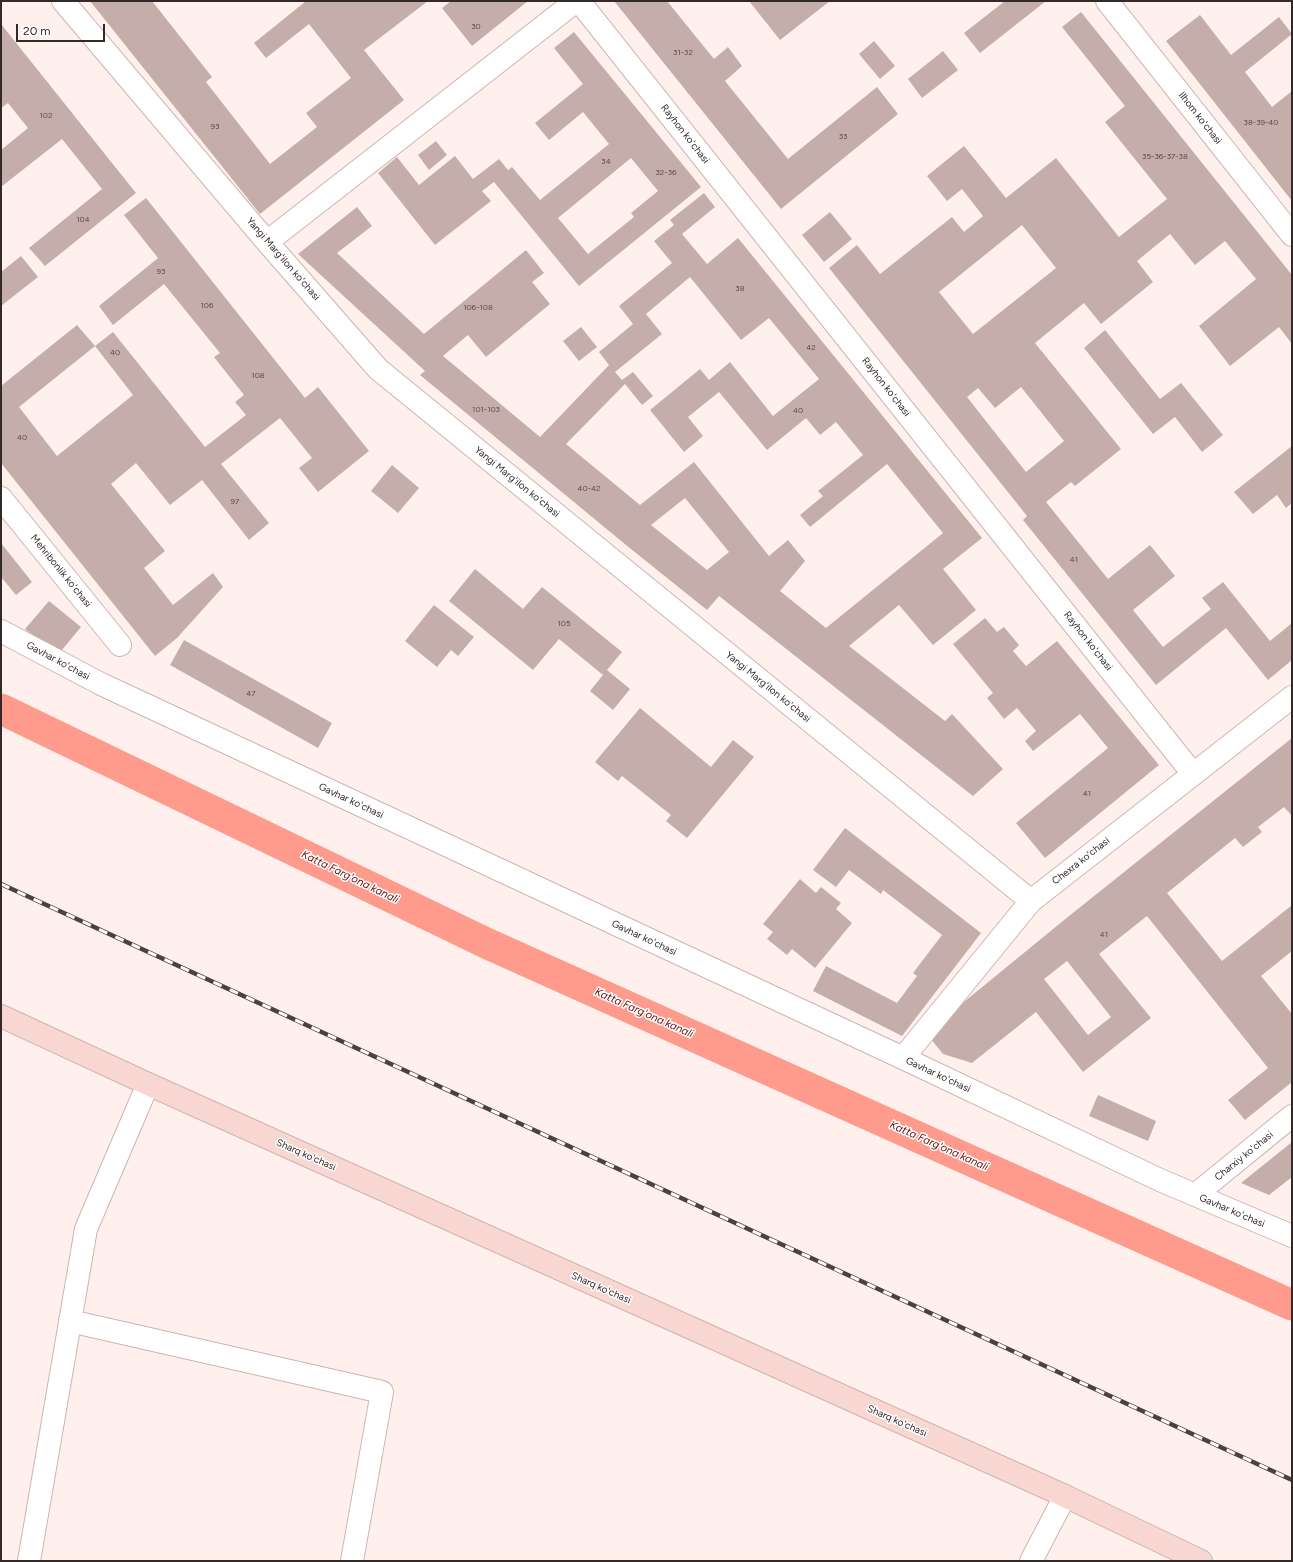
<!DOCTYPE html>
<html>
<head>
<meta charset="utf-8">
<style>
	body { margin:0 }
	#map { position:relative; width:1293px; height:1562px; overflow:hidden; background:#fff0ed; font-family:Figtree,sans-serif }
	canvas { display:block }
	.frame { position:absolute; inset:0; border:2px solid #322928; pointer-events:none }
	.scale { position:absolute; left:16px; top:24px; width:89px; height:18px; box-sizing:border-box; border:2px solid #322928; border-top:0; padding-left:5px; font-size:12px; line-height:14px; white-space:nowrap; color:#322928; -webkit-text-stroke:3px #fff; paint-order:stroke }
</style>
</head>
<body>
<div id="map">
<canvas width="1293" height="1562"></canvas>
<div class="frame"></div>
<div class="scale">20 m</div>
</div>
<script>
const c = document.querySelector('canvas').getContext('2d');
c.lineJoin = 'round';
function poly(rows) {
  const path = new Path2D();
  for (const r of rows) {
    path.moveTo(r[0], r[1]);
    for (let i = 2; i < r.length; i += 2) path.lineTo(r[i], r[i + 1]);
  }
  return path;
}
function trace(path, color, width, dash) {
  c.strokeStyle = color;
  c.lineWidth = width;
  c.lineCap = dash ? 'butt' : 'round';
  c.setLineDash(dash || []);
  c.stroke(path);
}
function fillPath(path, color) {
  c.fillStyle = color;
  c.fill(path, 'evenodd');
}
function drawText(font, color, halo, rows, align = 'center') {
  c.font = font + ' Figtree,sans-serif';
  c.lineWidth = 3;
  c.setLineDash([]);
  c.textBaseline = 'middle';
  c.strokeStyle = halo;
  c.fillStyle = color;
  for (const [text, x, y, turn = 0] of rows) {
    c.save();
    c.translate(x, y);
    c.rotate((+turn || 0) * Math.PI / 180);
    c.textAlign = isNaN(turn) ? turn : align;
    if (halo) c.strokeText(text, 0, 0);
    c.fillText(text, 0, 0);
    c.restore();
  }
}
const canal = poly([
	[1,709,486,943,1292,1305]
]);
const building = poly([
	[90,1,152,1,212,77,206,82,270,164,317,127,306,113,351,78,309,24,266,58,254,43,306,1,428,1,364,50,404,100,260,214],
	[451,1,528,1,472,46,442,8],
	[614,1,667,1,714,59,728,47,742,66,725,81,788,159,877,87,898,114,781,209],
	[749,1,830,1,780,40],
	[1005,1,1046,1,980,53,964,33],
	[1081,12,1292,275,1292,344,1279,327,1230,366,1199,326,1256,279,1225,241,1195,265,1170,234,1137,261,1153,282,1101,324,1084,303,1035,343,1121,449,1075,486,1071,482,1046,502,1108,579,1150,545,1175,576,1133,610,1163,647,1211,609,1202,598,1223,582,1270,641,1292,623,1292,660,1268,680,1226,628,1156,685,1023,520,1027,516,829,268,857,245,880,274,952,217,964,232,983,216,962,189,947,201,927,176,964,146,1006,198,1056,158,1119,237,1167,199,1105,122,1125,106,1062,27],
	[1022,225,1056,268,973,334,939,292],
	[1021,387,1064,441,1026,472,967,397,978,388,995,408],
	[1200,15,1231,55,1279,17,1292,34,1245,72,1272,107,1292,91,1292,201,1166,41],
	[1,24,136,193,45,266,29,248,102,189,62,139,1,187,1,150,28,128,8,103,1,108],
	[574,32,701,187,579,286,494,182,482,191,491,201,435,245,378,173,397,157,419,185,455,156,473,179,499,159,508,170,512,167,540,200,609,144,583,112,549,140,535,123,583,84,554,48],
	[631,158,658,191,631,213,634,217,588,254,558,218],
	[874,41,895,66,880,79,859,54],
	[943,51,958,70,922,98,908,79],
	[436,141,447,155,429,170,418,155],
	[704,193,715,207,682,234,707,264,738,238,982,538,943,569,976,610,933,645,899,605,849,646,945,721,952,714,1003,769,973,796,719,596,707,610,626,545,420,375,425,371,298,254,357,207,372,226,337,253,424,334,526,250,544,273,532,282,550,304,486,357,468,335,443,356,540,437,609,365,599,352,633,324,619,306,672,263,654,241,674,225,670,220],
	[690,277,741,340,769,318,819,379,773,416,730,362,709,380,700,369,650,410,684,452,703,436,688,417,719,392,767,450,806,418,820,435,836,422,863,455,818,491,823,496,800,515,810,527,887,464,943,533,826,628,780,591,805,561,788,540,769,556,694,462,640,505,566,444,625,384,642,405,653,396,633,372,622,380,615,372,662,334,646,314],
	[685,498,729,552,707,570,651,525],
	[146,198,305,398,318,387,369,451,318,492,299,468,312,458,280,418,221,464,269,523,249,540,202,480,170,505,136,463,111,484,165,551,144,568,173,605,213,573,223,587,177,638,155,656,1,463,1,386,77,325,95,346,19,407,57,456,133,395,95,346,113,332,205,447,246,415,235,402,244,395,214,357,220,353,164,284,113,325,99,306,158,258,124,215],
	[830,212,852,239,824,262,802,235],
	[21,256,38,277,1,306,1,272],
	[581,327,597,347,579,361,563,341],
	[1105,330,1160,399,1181,383,1223,435,1202,452,1175,417,1153,434,1084,348],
	[1292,446,1292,503,1286,508,1277,495,1253,514,1234,492],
	[392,465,419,488,398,513,371,491],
	[1,543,32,582,16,595,1,577],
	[475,569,523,609,542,587,622,652,607,670,630,689,613,710,590,691,603,675,559,639,533,670,449,601],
	[49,601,81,627,57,656,25,629],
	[434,605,474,637,458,656,451,650,437,667,405,641],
	[985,618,997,632,1004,627,1019,645,1013,651,1026,666,1057,641,1159,765,1045,858,1016,823,1108,748,1080,714,1033,751,1025,741,1036,731,1017,708,1004,719,987,698,993,693,953,644],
	[184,640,332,723,318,748,170,665],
	[640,708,711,767,733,740,754,757,687,838,666,821,671,815,622,776,618,781,595,762],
	[1292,738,1292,816,1284,807,1258,827,1262,832,1243,847,1235,838,1167,893,1222,961,1292,905,1292,951,1261,976,1292,1014,1292,1082,1245,1120,1228,1100,1268,1068,1147,916,1099,954,1151,1018,1083,1072,1036,1012,972,1063,943,1054,926,1033,1069,916],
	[1067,961,1111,1017,1088,1035,1044,979],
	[845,828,981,933,902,1036,813,991,826,966,897,1003,917,976,913,973,942,935,883,890,881,894,849,870,836,887,813,870],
	[800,879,816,893,821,887,841,903,836,909,852,923,815,968,792,949,787,955,767,939,773,932,763,924],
	[1098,1095,1156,1121,1148,1141,1089,1116],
	[1292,1142,1292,1177,1269,1195,1241,1183]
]);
const minor = poly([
	[63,1,267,242,378,369,1031,901],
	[579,1,1193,774],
	[1107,1,1292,235],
	[267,242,576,1],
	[1,498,120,645],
	[1,631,101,684,903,1058,1160,1180,1292,1236],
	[903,1058,1031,901,1292,697],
	[1195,1195,1292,1116],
	[70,1321,382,1392,352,1561],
	[29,1561,86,1229,148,1084],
	[1031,1561,1065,1496]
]);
const secondary = poly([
	[1,1016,148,1084,1065,1496,1201,1561]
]);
const rail = poly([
	[1,884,1292,1480]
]);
const numberNames = [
	["30",476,27],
	["31-32",683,53],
	["102",46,116],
	["38-39-40",1261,123],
	["93",215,127],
	["33",843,137],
	["35-36-37-38",1165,157],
	["34",606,162],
	["32-36",666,173],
	["104",83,220],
	["93",161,272],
	["38",740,289],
	["106",207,306],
	["106-108",478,308],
	["42",811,348],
	["40",115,353],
	["108",258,376],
	["101-103",486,410],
	["40",798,411],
	["40",22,438],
	["40-42",589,489],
	["97",235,502],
	["41",1074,560],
	["105",564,624],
	["47",251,694],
	["41",1087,794],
	["41",1104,935]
];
const streetNames = [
	["Ilhom koʻchasi",1200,118,52],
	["Rayhon koʻchasi",685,134,52],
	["Yangi Margʻilon koʻchasi",283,259,49],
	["Rayhon koʻchasi",886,387,52],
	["Yangi Margʻilon koʻchasi",517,482,39],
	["Mehribonlik koʻchasi",61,571,51],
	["Rayhon koʻchasi",1088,641,52],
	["Gavhar koʻchasi",58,661,28],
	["Yangi Margʻilon koʻchasi",768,687,39],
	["Gavhar koʻchasi",351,801,25],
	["Chexra koʻchasi",1081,861,-38],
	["Gavhar koʻchasi",644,938,25],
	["Gavhar koʻchasi",938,1075,25],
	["Sharq ko'chasi",306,1155,24],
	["Charxiy koʻchasi",1244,1156,-39],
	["Gavhar koʻchasi",1232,1211,23],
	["Sharq ko'chasi",601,1288,24],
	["Sharq ko'chasi",897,1421,24]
];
const waterNames = [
	["Katta Farg'ona kanali",350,877,26],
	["Katta Farg'ona kanali",644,1013,24],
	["Katta Farg'ona kanali",939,1146,24]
];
trace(canal, '#fe9b8c', 31);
fillPath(building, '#c5aeaa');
trace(minor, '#cdb5b1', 24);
trace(secondary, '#cdb5b1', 24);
trace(minor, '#fff', 22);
trace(secondary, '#f8d6d1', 22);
trace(rail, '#4a4140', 4.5);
trace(rail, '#fff', 3, [9]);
drawText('8px', '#574a48', null, numberNames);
drawText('10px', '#322928', '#fff', streetNames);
drawText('italic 11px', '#630b07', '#fff', waterNames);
</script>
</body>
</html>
